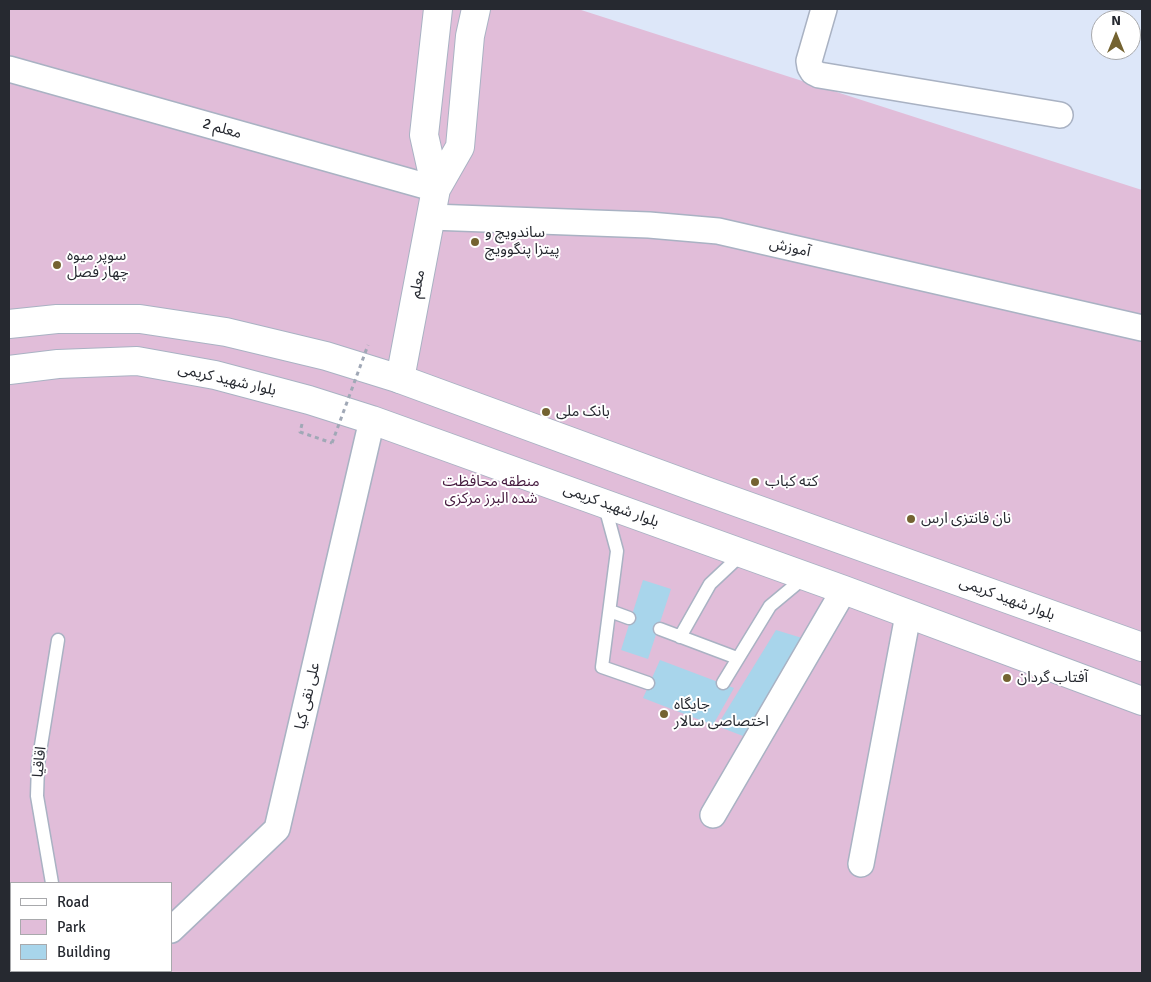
<!DOCTYPE html>
<html>
<head>
<meta charset="utf-8">
<style>
	body { margin:0 }
	#map { position:relative; width:1151px; height:982px; overflow:hidden; background:#dde7f9; font-family:Signika,sans-serif }
	canvas { display:block }
	.frame { position:absolute; inset:0; border:10px solid #262930; pointer-events:none }
	.legend { position:absolute; left:10px; top:882px; width:162px; height:90px; box-sizing:border-box; background:#fff; border:1px solid #a8a9ac; margin:0; padding:6px 9px; list-style:none; font-size:15px; color:#262930 }
	.legend li { display:flex; align-items:center; gap:10px; height:25px }
	.legend b { width:25px; border:1px solid #a8a9ac }
	.north { position:absolute; left:1091px; top:10px; width:50px; height:50px; box-sizing:border-box; background:#fff; border:1px solid #a8a9ac; border-radius:50%; rotate:0deg; font-size:14px; font-weight:700; line-height:20px; text-align:center; color:#262930 }
	.north::after { content:''; display:block; margin:auto; width:18px; height:22px; background:#746331; clip-path:polygon(50% 0,100% 100%,50% 72%,0 100%) }
</style>
</head>
<body>
<div id="map">
<canvas width="1151" height="982"></canvas>
<div class="frame"></div>
<ul class="legend">
<li><b style="height:6px;background:#fff"></b>Road</li>
<li><b style="height:14px;background:#e1bdd9"></b>Park</li>
<li><b style="height:14px;background:#a8d5eb"></b>Building</li>
</ul>
<div class="north">N</div>
</div>
<script>
const c = document.querySelector('canvas').getContext('2d');
c.lineJoin = 'round';
function fillPath(path, color) {
  c.fillStyle = color;
  c.fill(path, 'evenodd');
}
function poly(rows) {
  const path = new Path2D();
  for (const r of rows) {
    path.moveTo(r[0], r[1]);
    for (let i = 2; i < r.length; i += 2) path.lineTo(r[i], r[i + 1]);
  }
  return path;
}
function trace(path, color, width, dash) {
  c.strokeStyle = color;
  c.lineWidth = width;
  c.lineCap = dash ? 'butt' : 'round';
  c.setLineDash(dash || []);
  c.stroke(path);
}
function drawText(font, color, halo, rows, align = 'center') {
  c.font = font + ' Signika,"Noto Sans Arabic",sans-serif';
  c.lineWidth = 4;
  c.setLineDash([]);
  c.textBaseline = 'middle';
  c.strokeStyle = halo;
  c.fillStyle = color;
  for (const [text, x, y, turn = 0] of rows) {
    c.save();
    c.translate(x, y);
    c.rotate((+turn || 0) * Math.PI / 180);
    c.textAlign = isNaN(turn) ? turn : align;
    if (halo) c.strokeText(text, 0, 0);
    c.fillText(text, 0, 0);
    c.restore();
  }
}
const green = poly([
	[9,9,578,9,1142,190,1142,973,9,973],
	[11,883,171,883,171,971,11,971]
]);
const building = poly([
	[643,580,671,589,648,659,621,650],
	[776,630,802,638,743,736,717,726],
	[660,660,734,688,713,725,643,698]
]);
const path = poly([
	[302,424,300,432,332,443]
]);
const service = poly([
	[604,503,617,551,602,667,648,683],
	[610,611,629,618],
	[660,629,737,658],
	[680,637,710,584,743,553],
	[723,683,770,606,806,576],
	[52,883,37,796,38,764,58,640]
]);
const minor = poly([
	[824,9,809,61,810,67,813,72,819,75,1060,115],
	[9,69,436,189],
	[431,217,649,225,718,231,1142,328],
	[713,815,844,590],
	[861,864,908,615],
	[171,930,277,829,372,420],
	[126,973,129,971]
]);
const tertiary = poly([
	[436,189,424,135,438,9],
	[400,379,436,189,460,147,470,36,476,9],
	[9,904,11,906],
	[106,971,106,973]
]);
const primary = poly([
	[9,324,57,319,140,319,226,332,326,356,400,379,700,489,1142,647],
	[9,370,58,364,137,361,215,375,309,400,372,420,844,590,1142,701]
]);
const pathBridge = poly([
	[332,443,368,345]
]);
const markers = [
	[475,242,5,"#746331"],
	[57,265,5,"#746331"],
	[546,412,5,"#746331"],
	[755,482,5,"#746331"],
	[911,519,5,"#746331"],
	[1007,678,5,"#746331"],
	[664,714,5,"#746331"]
];
const streetNames = [
	["معلم 2",222,129,16],
	["آموزش",790,248,13],
	["معلم",418,284,-79],
	["بلوار شهید کریمی",227,380,13],
	["بلوار شهید کریمی",611,506,20],
	["بلوار شهید کریمی",1007,599,20],
	["علی نقی کیا",308,696,-77],
	["اقاقیا",40,762,-84]
];
const poiNames = [
	["ساندویچ و",485,233],
	["پیتزا پنگوویچ",485,250],
	["سوپر ميوه",67,256],
	["چهار فصل",67,273],
	["بانک ملی",556,412],
	["کته کباب",765,482],
	["نان فانتزی ارس",921,519],
	["آفتاب گردان",1017,678],
	["جایگاه",674,705],
	["اختصاصی سالار",674,722]
];
const parkNames = [
	["منطقه محافظت",491,482],
	["شده البرز مرکزی",491,499]
];
fillPath(green, '#e1bdd9');
fillPath(building, '#a8d5eb');
trace(service, '#a9b2c3', 15);
trace(minor, '#a9b2c3', 28);
trace(tertiary, '#a9b2c3', 30);
trace(primary, '#a9b2c3', 30);
trace(path, '#a0a8b6', 3, [4, 4]);
trace(service, '#fff', 12);
trace(minor, '#fff', 25);
trace(tertiary, '#fff', 28);
trace(primary, '#fff', 28);
trace(pathBridge, '#a0a8b6', 3, [4, 4]);
for (const [x, y, r, color] of markers) {
  const dot = new Path2D();
  dot.arc(x, y, r, 0, 2 * Math.PI);
  c.fillStyle = color;
  c.fill(dot);
  trace(dot, '#fff', 2);
}
drawText('15px', '#262930', '#fff', streetNames);
drawText('15px', '#262930', '#fff', poiNames, 'left');
drawText('15px', '#44183d', '#fff', parkNames);
</script>
</body>
</html>
